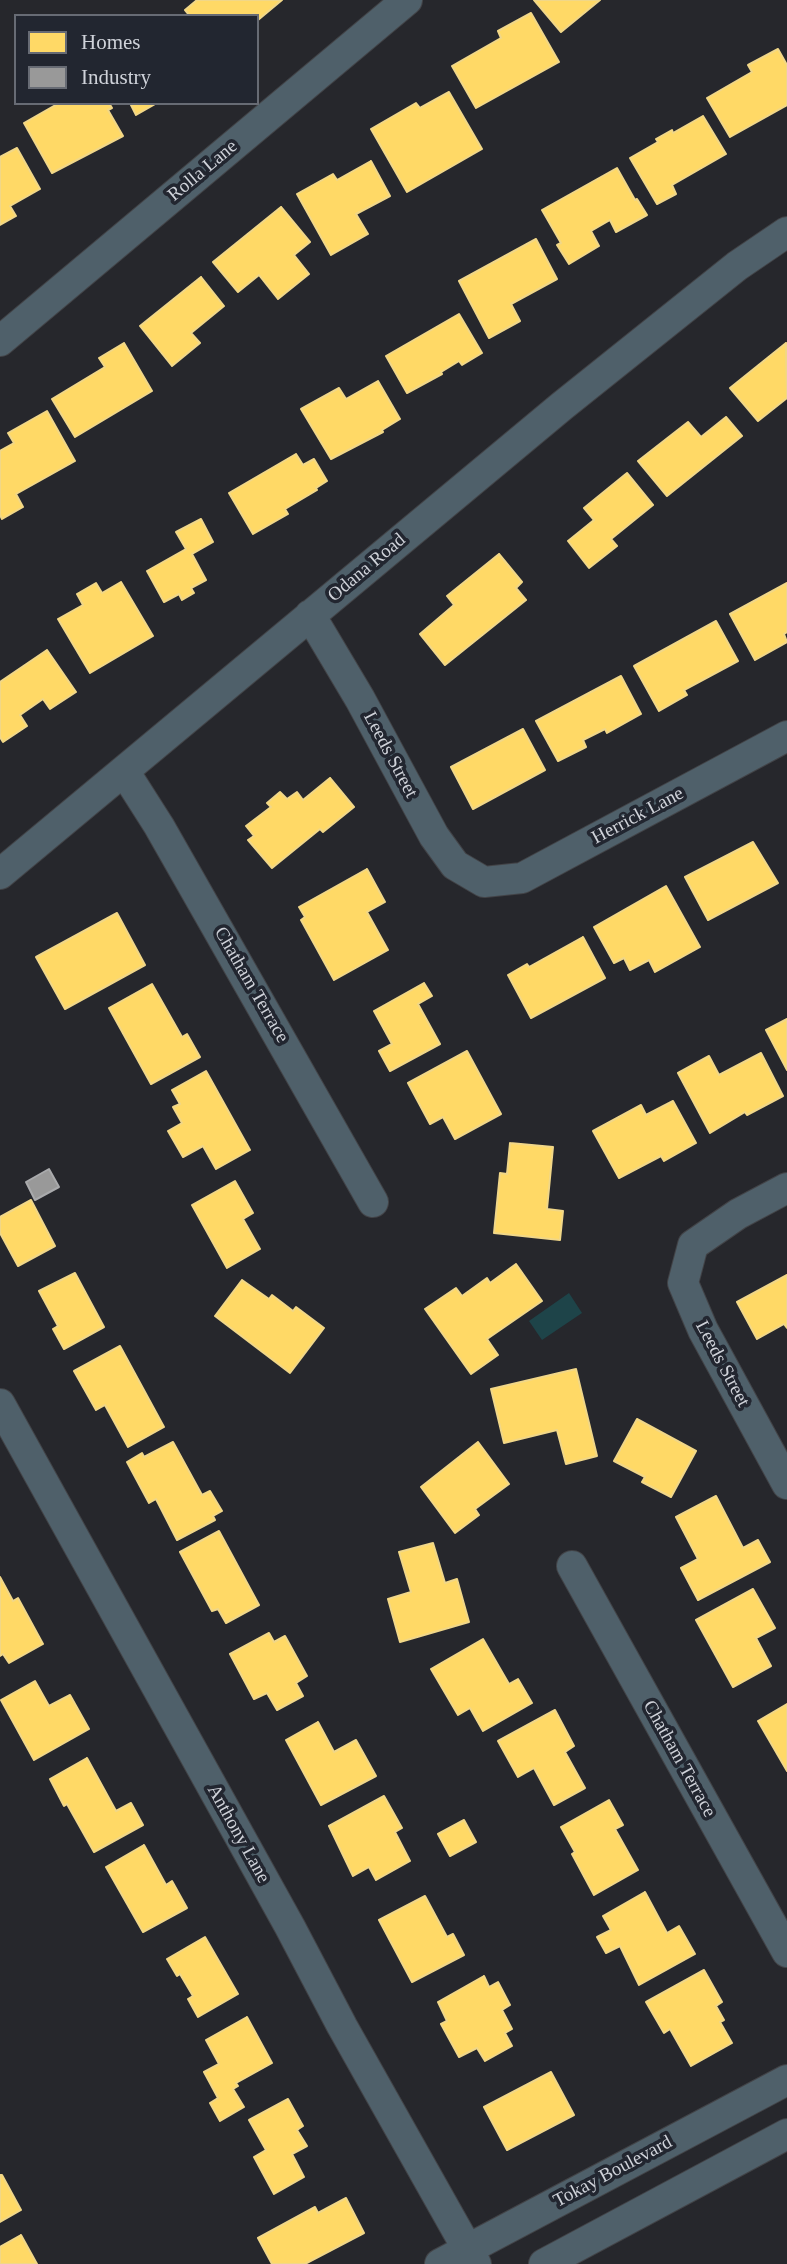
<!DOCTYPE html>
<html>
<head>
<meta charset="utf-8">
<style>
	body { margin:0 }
	#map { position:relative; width:787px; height:2264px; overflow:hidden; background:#26272c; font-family:"Times New Roman",serif }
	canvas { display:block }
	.legend { position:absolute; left:14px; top:14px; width:245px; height:91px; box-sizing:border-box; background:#222630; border:2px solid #676b74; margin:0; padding:9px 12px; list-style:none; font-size:21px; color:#cfd2d9 }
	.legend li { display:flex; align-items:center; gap:14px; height:35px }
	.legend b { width:35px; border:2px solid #676b74 }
</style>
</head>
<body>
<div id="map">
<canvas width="787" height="2264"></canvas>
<ul class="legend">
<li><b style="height:19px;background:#ffd966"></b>Homes</li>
<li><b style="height:19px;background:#999"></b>Industry</li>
</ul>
</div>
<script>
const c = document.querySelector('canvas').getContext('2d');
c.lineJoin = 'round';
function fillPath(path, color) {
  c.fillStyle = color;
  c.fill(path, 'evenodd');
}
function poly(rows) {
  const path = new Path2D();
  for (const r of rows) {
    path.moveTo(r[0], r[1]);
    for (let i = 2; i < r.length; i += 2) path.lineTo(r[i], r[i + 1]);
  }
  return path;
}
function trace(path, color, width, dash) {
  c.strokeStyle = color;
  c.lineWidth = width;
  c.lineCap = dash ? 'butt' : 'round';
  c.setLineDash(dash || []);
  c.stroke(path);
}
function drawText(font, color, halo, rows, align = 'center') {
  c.font = font + ' "Times New Roman",serif';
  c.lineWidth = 7;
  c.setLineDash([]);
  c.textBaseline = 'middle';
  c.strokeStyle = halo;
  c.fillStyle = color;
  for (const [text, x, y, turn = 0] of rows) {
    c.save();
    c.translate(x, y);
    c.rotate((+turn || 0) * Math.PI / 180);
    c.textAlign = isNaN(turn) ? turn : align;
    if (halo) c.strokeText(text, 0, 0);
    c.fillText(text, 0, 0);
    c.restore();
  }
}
const water = poly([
	[569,1293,582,1313,542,1340,529,1321]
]);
const homes = poly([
	[197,0,282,0,258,20,257,16,253,14,250,16,190,16,185,10,197,0],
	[534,0,600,0,561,32,534,0],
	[531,13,559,62,476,108,452,66,501,38,498,31,531,13],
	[778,49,787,65,787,105,730,137,707,98,752,72,748,65,778,49],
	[449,92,482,149,407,192,371,129,416,103,420,108,449,92],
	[59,103,109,103,112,108,108,110,123,136,52,173,24,123,59,103],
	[130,103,157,103,136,115,130,103],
	[703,116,726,154,672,185,676,194,657,204,630,158,658,142,656,139,672,130,673,133,703,116],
	[17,148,40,189,10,206,16,216,0,225,0,157,17,148],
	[371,161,390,196,356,214,368,234,331,255,297,194,333,174,337,180,371,161],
	[617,168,635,200,637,199,647,215,616,232,610,220,591,231,599,246,569,264,557,245,561,243,542,210,617,168],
	[281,207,310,242,294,255,309,274,278,299,259,275,238,292,213,262,281,207],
	[536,239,557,279,511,304,520,321,489,338,459,281,536,239],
	[201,277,224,306,191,333,200,343,172,366,140,326,201,277],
	[459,314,482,353,462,365,459,361,441,372,442,374,407,393,386,356,459,314],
	[124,343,152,391,75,437,52,399,105,367,99,358,124,343],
	[786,343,787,398,758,421,730,388,786,343],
	[378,381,400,419,382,430,383,432,331,459,301,409,339,388,346,399,378,381],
	[47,411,75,461,16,494,23,507,2,519,0,515,0,451,14,443,8,433,47,411],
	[726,417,742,436,667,496,638,461,688,422,701,437,726,417],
	[296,454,303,465,314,459,327,481,316,488,317,490,285,509,288,514,253,534,229,493,296,454],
	[627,473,653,505,611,539,617,546,589,568,568,541,594,520,584,508,627,473],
	[201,519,213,542,192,554,206,580,191,588,194,593,182,600,179,594,164,602,147,571,186,549,176,532,201,519],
	[499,554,522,582,516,588,526,600,445,665,420,634,454,605,447,596,499,554],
	[121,582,153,636,90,673,58,619,83,605,77,594,96,583,102,593,121,582],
	[787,583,787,632,784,634,787,642,755,660,730,614,787,583],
	[716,621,738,661,684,690,687,695,659,711,634,666,716,621],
	[47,650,76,692,50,709,43,699,20,715,27,726,3,742,0,737,0,682,47,650],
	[621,676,641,714,607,733,605,729,583,740,586,747,558,761,536,721,621,676],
	[523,729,545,770,473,809,451,767,523,729],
	[330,778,354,807,323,832,320,829,272,868,248,840,254,836,246,826,271,807,267,803,280,792,287,799,297,792,303,800,330,778],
	[753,842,778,883,708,920,685,877,753,842],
	[367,869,385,902,367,912,388,950,334,980,301,920,305,917,299,907,367,869],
	[666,886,700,947,655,972,649,960,630,970,624,958,614,963,594,927,666,886],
	[117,913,145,965,65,1009,36,957,117,913],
	[583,937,605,978,531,1018,508,975,527,964,529,967,583,937],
	[424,983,432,996,418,1004,440,1044,390,1071,379,1051,392,1044,374,1011,424,983],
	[152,984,182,1037,187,1034,200,1057,151,1084,109,1008,152,984],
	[787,1019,787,1070,766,1030,787,1019],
	[467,1051,501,1114,455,1139,443,1117,430,1124,408,1083,467,1051],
	[761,1053,783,1096,747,1115,745,1112,710,1133,678,1073,709,1056,719,1075,761,1053],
	[206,1071,250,1150,216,1169,203,1146,183,1157,168,1131,182,1123,173,1107,180,1104,172,1090,206,1071],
	[673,1101,696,1143,664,1161,661,1156,619,1178,593,1131,641,1105,646,1115,673,1101],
	[510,1143,553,1147,547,1209,563,1211,560,1240,494,1233,500,1173,507,1174,510,1143],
	[235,1181,253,1213,243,1219,260,1249,227,1268,192,1205,235,1181],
	[31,1200,55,1246,18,1266,0,1233,0,1217,31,1200],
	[516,1264,542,1301,487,1339,498,1355,471,1374,425,1309,456,1288,462,1296,487,1278,490,1283,516,1264],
	[75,1273,104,1327,64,1349,53,1329,58,1326,39,1291,75,1273],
	[787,1275,787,1328,784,1324,757,1339,737,1302,787,1275],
	[242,1280,269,1299,272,1295,293,1311,296,1307,324,1328,290,1373,215,1316,242,1280],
	[120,1346,164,1427,128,1447,105,1405,96,1410,74,1371,120,1346],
	[576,1369,597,1456,566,1464,557,1430,504,1443,491,1389,576,1369],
	[637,1419,696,1451,671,1497,642,1482,645,1477,614,1461,637,1419],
	[173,1442,202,1495,210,1491,222,1511,213,1516,215,1520,177,1540,156,1499,149,1503,127,1462,142,1453,144,1457,173,1442],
	[478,1442,509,1484,475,1509,479,1515,455,1533,421,1487,478,1442],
	[716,1496,743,1548,758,1540,770,1562,698,1600,681,1568,698,1559,676,1517,716,1496],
	[219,1531,259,1605,226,1623,218,1609,212,1611,180,1552,219,1531],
	[433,1543,445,1583,457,1579,469,1622,400,1642,388,1599,411,1592,399,1552,433,1543],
	[0,1577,13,1601,18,1598,43,1644,9,1663,3,1654,0,1656,0,1577],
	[753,1589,775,1628,756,1638,771,1666,733,1687,696,1620,753,1589],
	[269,1633,274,1642,285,1636,307,1676,296,1683,303,1696,277,1710,267,1693,254,1699,230,1654,269,1633],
	[483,1639,509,1684,518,1679,532,1703,483,1731,470,1708,458,1715,431,1669,483,1639],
	[35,1681,49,1706,70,1695,89,1729,34,1760,1,1700,35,1681],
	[787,1704,787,1771,758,1721,787,1704],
	[555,1710,574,1746,565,1752,585,1788,554,1805,534,1768,518,1777,498,1741,555,1710],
	[318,1722,334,1752,356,1740,376,1776,321,1805,286,1740,318,1722],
	[87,1758,116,1811,131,1803,143,1825,94,1852,67,1804,64,1806,50,1779,87,1758],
	[384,1796,402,1828,395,1832,410,1861,376,1880,369,1867,353,1876,329,1826,384,1796],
	[609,1800,623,1825,615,1829,638,1870,594,1895,572,1854,575,1852,561,1827,609,1800],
	[464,1820,476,1842,450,1856,438,1834,464,1820],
	[144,1845,166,1885,172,1881,187,1908,143,1932,106,1867,144,1845],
	[645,1892,667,1933,679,1926,695,1954,639,1985,620,1946,606,1953,597,1937,611,1930,603,1916,645,1892],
	[425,1896,447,1937,453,1934,464,1955,412,1982,379,1920,425,1896],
	[205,1937,238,1994,198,2017,188,1999,193,1996,180,1974,177,1976,167,1959,205,1937],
	[704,1970,722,2002,716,2006,724,2020,720,2022,732,2043,691,2066,670,2029,664,2033,646,2002,704,1970],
	[484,1976,489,1987,498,1982,510,2005,502,2010,512,2029,505,2033,512,2046,485,2061,477,2048,459,2057,441,2024,447,2021,438,2002,484,1976],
	[247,2017,272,2063,236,2083,238,2086,233,2089,244,2107,220,2121,210,2103,218,2098,204,2072,219,2064,206,2040,247,2017],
	[551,2072,574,2115,507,2150,484,2107,551,2072],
	[288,2099,303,2126,297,2130,307,2146,292,2154,304,2177,274,2194,254,2157,266,2150,249,2120,288,2099],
	[0,2175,2,2175,21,2210,0,2222,0,2175],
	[346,2198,364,2233,305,2264,272,2264,258,2238,315,2207,318,2213,346,2198],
	[21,2235,37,2264,0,2264,0,2247,21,2235]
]);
const industry = poly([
	[49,1169,59,1187,35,1200,26,1182,49,1169]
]);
const minor = poly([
	[0,341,407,0],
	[310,615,360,699,434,836,455,865,484,882,522,878,787,736],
	[124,771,159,826,373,1202],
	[0,874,562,406,737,266,787,232],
	[787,1188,738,1214,693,1245,683,1283,703,1330,787,1484],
	[0,1404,290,1927,342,2026,476,2264],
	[572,1566,787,1952],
	[440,2264,787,2080],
	[544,2264,787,2134]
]);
const streetNames = [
	["Rolla Lane",203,171,-40],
	["Odana Road",367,568,-40],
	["Leeds Street",390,755,62],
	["Herrick Lane",638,816,-28],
	["Chatham Terrace",251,985,60],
	["Leeds Street",722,1364,62],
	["Chatham Terrace",679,1759,61],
	["Anthony Lane",238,1834,61],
	["Tokay Boulevard",613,2172,-28]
];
fillPath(water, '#1e4449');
fillPath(homes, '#ffd966');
trace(homes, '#f1d788', 2);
fillPath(industry, '#999');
trace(industry, '#a9aaac', 2);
trace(minor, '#424347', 32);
trace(minor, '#4f606a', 30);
drawText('19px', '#cfd2d9', '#222630', streetNames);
</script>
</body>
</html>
